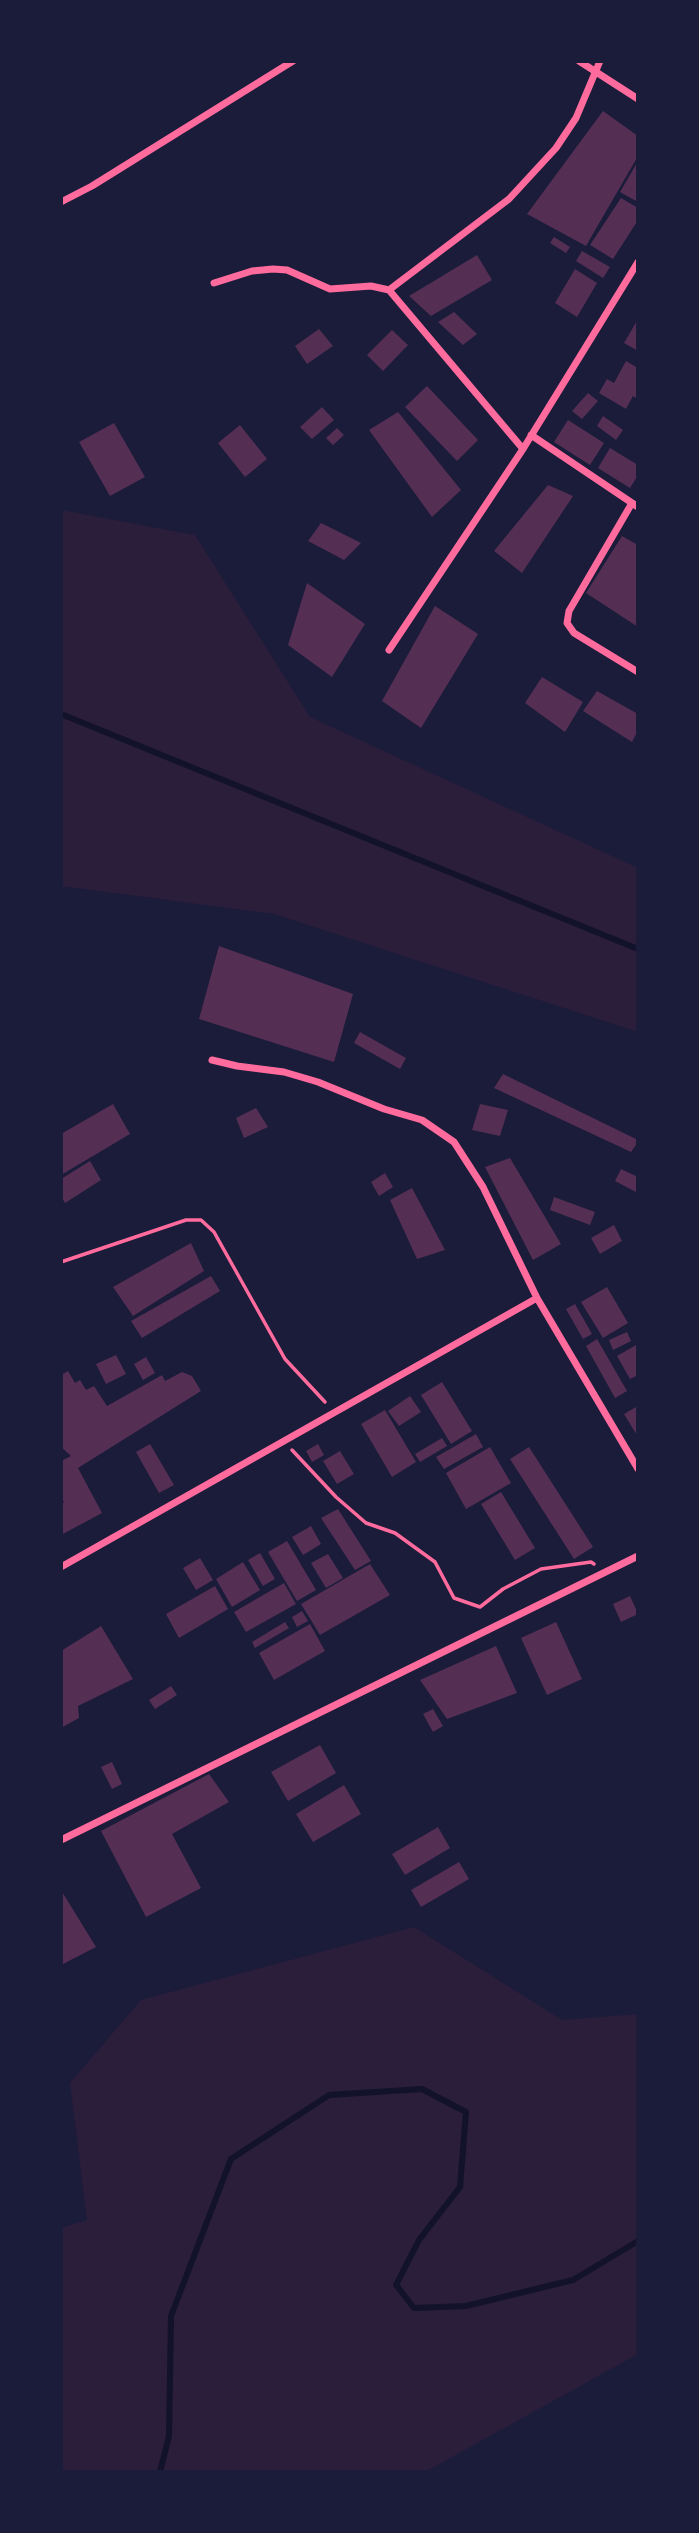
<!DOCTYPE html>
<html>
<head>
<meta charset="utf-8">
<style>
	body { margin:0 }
	#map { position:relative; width:699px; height:2533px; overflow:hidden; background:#1b1b3a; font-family:"Source Sans 3",sans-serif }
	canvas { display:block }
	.frame { position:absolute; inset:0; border:63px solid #1b1b3a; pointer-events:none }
</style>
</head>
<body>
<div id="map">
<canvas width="699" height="2533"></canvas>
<div class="frame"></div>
</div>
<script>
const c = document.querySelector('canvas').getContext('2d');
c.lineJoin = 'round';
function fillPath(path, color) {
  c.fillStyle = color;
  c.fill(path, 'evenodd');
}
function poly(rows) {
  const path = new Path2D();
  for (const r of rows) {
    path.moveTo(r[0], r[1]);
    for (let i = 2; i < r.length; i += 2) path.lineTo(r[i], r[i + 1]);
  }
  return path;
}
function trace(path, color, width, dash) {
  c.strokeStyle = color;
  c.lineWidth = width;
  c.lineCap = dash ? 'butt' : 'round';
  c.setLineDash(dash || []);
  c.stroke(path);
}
const green = poly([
	[61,510,195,535,310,717,638,868,638,1032,274,914,61,886],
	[414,1927,562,2020,638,2014,638,2354,425,2472,61,2472,61,2228,87,2220,70,2083,141,2000]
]);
const stream = poly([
	[61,714,638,949],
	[160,2472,169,2436,171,2316,231,2159,329,2095,422,2089,466,2112,460,2187,419,2240,396,2285,414,2308,466,2306,573,2280,638,2241]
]);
const building = poly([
	[603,111,638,136,638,156,586,246,527,214],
	[638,161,638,202,620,192],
	[621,198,638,208,638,220,613,259,590,245],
	[554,237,570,247,566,253,550,243],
	[582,251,610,267,603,278,576,261],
	[477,255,492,280,431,316,409,296],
	[575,269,597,283,577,317,555,303],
	[454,312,477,334,463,345,438,322],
	[638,319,638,351,624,343],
	[319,329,333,346,307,364,295,346],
	[392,330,408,345,383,371,367,355],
	[626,361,638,368,638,399,633,396,626,409,599,393,607,379,614,383],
	[427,386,478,440,457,461,405,407],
	[588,393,598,401,582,419,572,411],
	[322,407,334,420,312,439,300,427],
	[398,412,461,490,432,517,369,430],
	[603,416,623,430,616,440,597,426],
	[568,420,604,443,590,465,554,442],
	[114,423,145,477,110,496,79,442],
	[240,425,267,459,245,477,218,443],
	[337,428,344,435,333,445,326,438],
	[610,448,638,465,638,475,630,488,598,468],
	[548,485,573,496,522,573,494,551],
	[321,523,361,543,344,560,308,541],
	[622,536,638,545,638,627,586,593],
	[307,583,365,624,332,677,288,645],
	[435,606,478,634,421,728,382,701],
	[542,677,583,702,565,732,525,703],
	[597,691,638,714,638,730,632,742,583,711],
	[219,946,353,994,334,1062,199,1019],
	[360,1032,406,1058,400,1069,354,1043],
	[503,1074,638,1140,638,1142,631,1152,494,1088],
	[113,1104,130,1134,61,1175,61,1134],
	[480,1104,508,1110,500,1136,472,1130],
	[256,1108,268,1127,244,1138,236,1118],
	[510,1158,561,1244,533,1260,485,1167],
	[90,1161,101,1180,65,1203,61,1196,61,1179],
	[621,1169,638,1177,636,1192,615,1181],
	[385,1173,393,1187,379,1196,371,1182],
	[412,1188,445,1250,417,1259,390,1200],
	[554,1197,595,1212,590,1225,550,1210],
	[614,1225,622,1241,600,1254,591,1238],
	[191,1243,204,1271,133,1316,113,1287],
	[211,1276,220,1291,142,1338,131,1321],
	[607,1287,628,1323,603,1338,581,1302],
	[575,1304,592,1334,583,1339,566,1309],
	[627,1332,631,1341,613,1350,609,1340],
	[597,1339,627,1391,615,1398,586,1346],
	[638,1344,638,1375,630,1379,617,1356],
	[116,1355,126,1374,106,1384,96,1364],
	[146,1357,155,1373,143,1380,134,1364],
	[68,1371,75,1383,80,1380,86,1390,94,1386,107,1406,162,1375,165,1381,182,1372,192,1376,201,1391,78,1468,102,1513,61,1535,61,1504,64,1502,61,1497,61,1461,71,1456,61,1447,61,1375],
	[442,1382,472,1431,451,1444,421,1395],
	[410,1396,421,1412,399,1426,388,1411],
	[636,1407,638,1411,638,1437,624,1414],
	[385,1410,416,1462,392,1477,361,1424],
	[476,1434,483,1447,444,1469,436,1457],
	[442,1438,447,1446,420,1462,415,1454],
	[150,1444,174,1485,159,1493,136,1452],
	[318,1444,324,1455,312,1462,306,1451],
	[490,1447,511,1483,466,1509,446,1473],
	[529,1447,593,1547,574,1559,510,1459],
	[340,1451,354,1474,337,1484,323,1461],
	[501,1492,535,1548,515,1560,481,1504],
	[338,1509,371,1561,355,1570,321,1518],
	[311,1526,321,1544,303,1555,292,1537],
	[287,1541,316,1590,297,1601,268,1552],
	[260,1553,275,1579,263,1586,248,1560],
	[328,1554,343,1578,326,1588,311,1563],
	[200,1558,213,1580,196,1590,183,1568],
	[243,1562,260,1590,232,1607,216,1579],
	[370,1564,390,1595,320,1635,301,1604],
	[284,1583,296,1604,246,1632,234,1612],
	[215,1586,228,1609,179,1638,166,1614],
	[630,1596,638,1614,621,1622,613,1604],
	[302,1611,308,1621,297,1627,292,1617],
	[285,1622,289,1628,255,1648,252,1642],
	[556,1622,582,1679,547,1695,521,1638],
	[310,1624,325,1651,274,1680,259,1653],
	[101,1626,133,1679,78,1706,79,1718,61,1728,61,1651],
	[496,1646,517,1693,447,1719,420,1680],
	[171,1686,177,1695,155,1709,149,1700],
	[433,1709,443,1726,433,1732,423,1714],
	[320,1745,336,1773,288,1801,271,1772],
	[112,1762,122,1784,112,1789,101,1767],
	[209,1774,229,1802,172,1834,201,1888,146,1917,101,1831],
	[344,1785,361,1814,313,1842,296,1814],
	[438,1827,450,1848,405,1875,392,1854],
	[459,1862,469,1879,421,1907,411,1890],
	[61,1890,96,1947,61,1965]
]);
const path = poly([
	[61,1262,186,1220,201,1220,214,1232,285,1359,325,1402],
	[292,1450,336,1497,366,1523,395,1533,435,1562,454,1598,480,1607,503,1589,541,1569,591,1562,594,1564]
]);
const minor = poly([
	[579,61,638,99],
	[61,202,92,186,293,61],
	[214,283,252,271,273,269,287,270,330,289,371,286,389,290,523,449],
	[389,290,509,199,556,148,576,118,600,61],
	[531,435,638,507],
	[632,503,569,611,567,623,574,633,638,672],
	[389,650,523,449,638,262],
	[212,1060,237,1066,284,1072,318,1082,384,1109,422,1120,454,1142,483,1187,537,1298,638,1469],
	[61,1567,537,1298],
	[61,1840,638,1556]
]);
fillPath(green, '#2a1e3b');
trace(stream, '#12122b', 6);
fillPath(building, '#542f53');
trace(path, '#ff6b9d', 3.5);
trace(minor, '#ff6b9d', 7);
</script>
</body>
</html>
